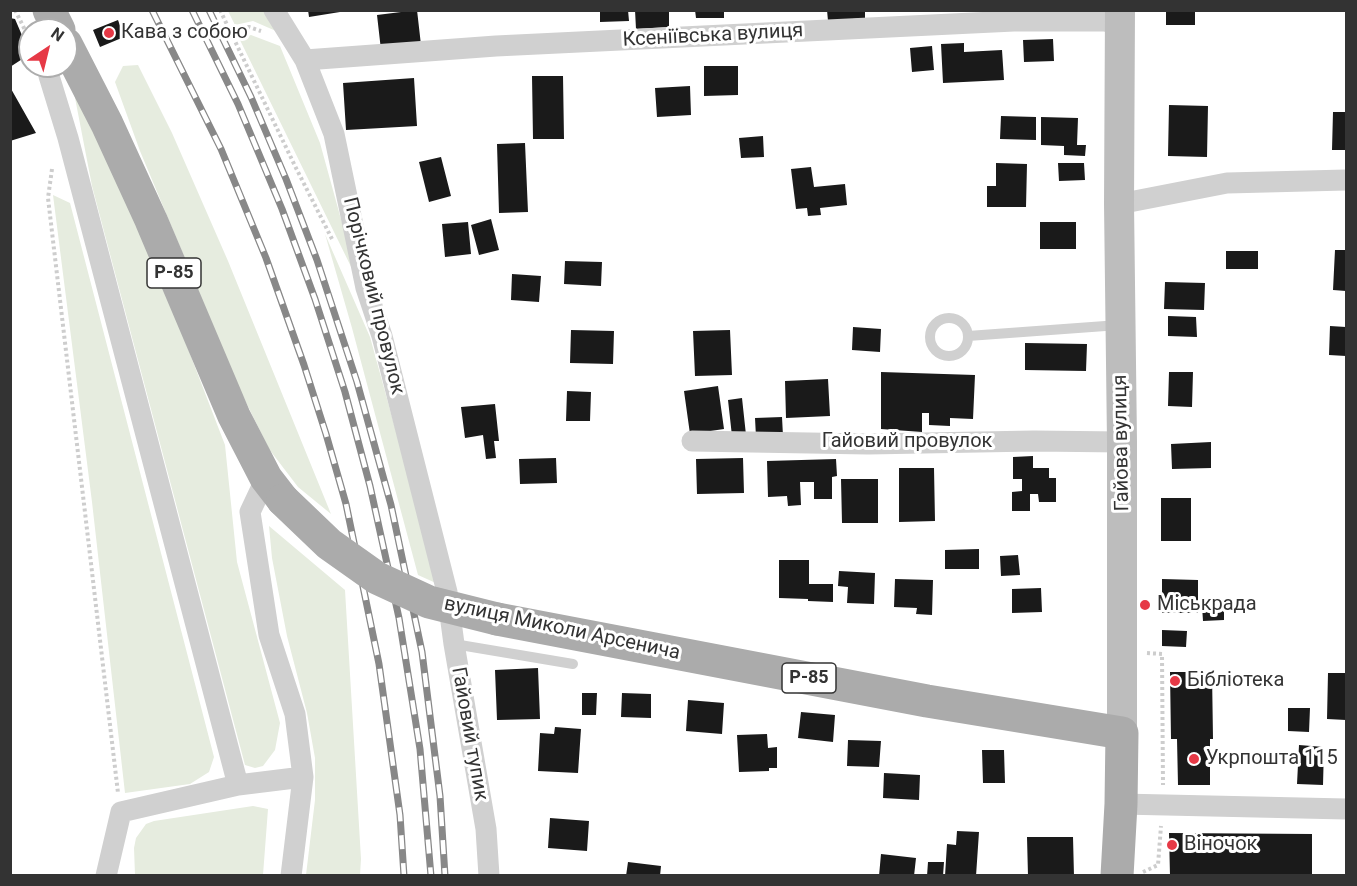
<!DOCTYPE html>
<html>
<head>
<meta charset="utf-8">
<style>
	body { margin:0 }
	#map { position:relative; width:1357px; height:886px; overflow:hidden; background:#fff; font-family:Roboto,sans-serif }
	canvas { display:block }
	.frame { position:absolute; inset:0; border:12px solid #333; pointer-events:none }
	.north { position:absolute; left:18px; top:18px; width:60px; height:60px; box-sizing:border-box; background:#fff; border:2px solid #adadad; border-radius:50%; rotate:35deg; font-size:16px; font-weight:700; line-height:24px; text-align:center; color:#333 }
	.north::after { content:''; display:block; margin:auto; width:21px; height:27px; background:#e63946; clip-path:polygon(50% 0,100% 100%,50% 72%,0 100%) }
</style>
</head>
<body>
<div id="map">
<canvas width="1357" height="886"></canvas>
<div class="frame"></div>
<div class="north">N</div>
</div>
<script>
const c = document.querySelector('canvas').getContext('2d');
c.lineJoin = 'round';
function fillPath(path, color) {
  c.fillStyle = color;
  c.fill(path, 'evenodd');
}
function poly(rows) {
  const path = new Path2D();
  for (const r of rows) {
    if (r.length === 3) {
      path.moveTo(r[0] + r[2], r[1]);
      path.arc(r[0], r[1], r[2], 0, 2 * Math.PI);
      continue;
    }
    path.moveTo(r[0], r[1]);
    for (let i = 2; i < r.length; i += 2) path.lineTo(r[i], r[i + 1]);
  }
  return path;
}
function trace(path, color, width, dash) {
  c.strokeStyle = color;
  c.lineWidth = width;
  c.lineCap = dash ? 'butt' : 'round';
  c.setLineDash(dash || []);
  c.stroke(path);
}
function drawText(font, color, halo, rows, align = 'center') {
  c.font = font + ' Roboto,sans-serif';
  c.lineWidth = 6;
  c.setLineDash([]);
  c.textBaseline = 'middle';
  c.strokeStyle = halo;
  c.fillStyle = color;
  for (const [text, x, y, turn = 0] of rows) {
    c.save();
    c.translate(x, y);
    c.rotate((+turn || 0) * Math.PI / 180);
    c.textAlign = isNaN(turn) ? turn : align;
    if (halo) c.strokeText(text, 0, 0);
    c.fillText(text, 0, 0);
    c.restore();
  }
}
const green = poly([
	[228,11,265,11,276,31,253,21,235,25],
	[251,35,280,46,320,143,358,281,239,38],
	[138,65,172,133,228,261,331,514,298,487,269,449,239,388,140,151,115,82,123,66],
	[71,77,165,289,225,445,237,562,280,723,275,750,263,766,255,768,245,765,92,186],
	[53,195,70,203,214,757,209,772,190,784,125,793,92,502],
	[325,234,370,337,438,584,418,575,352,328],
	[269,526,345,590,361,859,360,875,306,875,315,800,315,758,307,713,287,636,272,558],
	[253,806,268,809,263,875,135,875,134,848,136,838,146,824,154,821]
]);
const building = poly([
	[308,10,340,10,340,12,309,17],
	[417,10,421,45,381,50,377,15],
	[600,10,628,10,629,21,600,22],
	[635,10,669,10,669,27,636,29],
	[695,10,724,10,724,18,696,18],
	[827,10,865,10,865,18,828,21],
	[1166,10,1195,10,1195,25,1166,25],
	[10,18,15,19,30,54,10,67],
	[118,20,124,37,100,47,93,30],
	[1053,39,1054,61,1024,62,1023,40],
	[964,43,964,52,1002,50,1004,80,943,83,941,44],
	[932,46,934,70,912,72,910,48],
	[704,66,738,66,738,95,704,96],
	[532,76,563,76,564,139,533,139],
	[414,78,417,126,346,130,343,83],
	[690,86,691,115,657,117,655,88],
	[10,87,36,133,10,141],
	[1169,105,1208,106,1207,157,1168,156],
	[1333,112,1346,112,1346,150,1332,150],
	[1001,116,1036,117,1036,140,1000,139],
	[1041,117,1078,118,1077,145,1086,145,1085,156,1064,155,1064,146,1041,145],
	[763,136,764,157,741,158,739,138],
	[525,143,528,212,499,213,497,144],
	[441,157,451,196,429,202,419,162],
	[996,163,1027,164,1026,207,987,207,987,186,996,186],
	[1058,163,1084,163,1085,180,1059,181],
	[811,167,814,187,845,184,847,205,820,208,821,215,808,216,807,208,796,209,791,169],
	[491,219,499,250,479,255,471,225],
	[468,222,471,254,445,257,442,224],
	[1040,222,1076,222,1076,249,1040,249],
	[1335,250,1346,250,1346,291,1333,290],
	[1226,251,1258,251,1258,269,1226,269],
	[565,261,602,262,601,286,564,284],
	[512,274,541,276,539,302,511,300],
	[1165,282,1205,283,1204,310,1164,309],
	[1168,316,1196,317,1197,337,1168,336],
	[1330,326,1346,327,1346,356,1329,355],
	[853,327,881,329,880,352,852,350],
	[571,330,614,331,613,364,570,363],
	[730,330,732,375,695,376,693,331],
	[1025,343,1087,344,1086,371,1025,370],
	[881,372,975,375,973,419,950,418,950,426,929,425,929,413,922,413,922,432,881,429],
	[1169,372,1193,372,1192,407,1168,406],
	[828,379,830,416,786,418,785,381],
	[718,386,724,429,690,434,684,391],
	[567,391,591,392,590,421,566,421],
	[742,398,746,435,732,436,728,400],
	[495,404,499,441,494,441,496,458,486,459,483,435,465,438,461,407],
	[782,417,783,436,756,437,755,418],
	[1211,442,1211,468,1172,469,1171,444],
	[1033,456,1033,468,1049,468,1049,478,1056,478,1056,502,1039,502,1038,494,1030,494,1030,511,1012,511,1012,492,1022,491,1022,479,1013,479,1013,457],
	[556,458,557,483,520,484,519,459],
	[743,458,744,493,697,494,696,459],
	[836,459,837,476,832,477,832,499,814,499,814,482,800,482,801,505,788,506,787,496,768,497,767,461],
	[899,468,934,468,935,521,899,522],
	[841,479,878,479,878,523,842,523],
	[1161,498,1191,498,1191,541,1161,541],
	[979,549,979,569,945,569,945,550],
	[1018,555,1020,575,1001,576,1000,556],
	[779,560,809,560,809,584,833,584,833,602,808,601,808,599,779,598],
	[839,571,875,573,874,604,847,603,848,587,838,586],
	[895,579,933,580,932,615,916,614,917,608,894,607],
	[1162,579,1198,580,1198,613,1162,613],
	[1041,588,1042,612,1012,613,1012,589],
	[1224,605,1224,620,1203,621,1202,606],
	[1162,630,1187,631,1186,647,1162,646],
	[538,668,540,719,497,720,495,670],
	[1170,672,1212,672,1213,739,1210,739,1210,785,1178,785,1177,739,1171,739],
	[1328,673,1346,673,1346,720,1327,719],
	[582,693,597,693,596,715,582,715],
	[622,693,651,694,651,718,621,717],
	[688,700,724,703,722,734,686,731],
	[1288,708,1310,708,1309,732,1288,731],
	[801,712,835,715,833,742,798,738],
	[555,727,581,729,578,773,538,771,540,733,554,734],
	[767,734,768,748,777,747,777,768,769,768,769,771,739,772,737,735],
	[848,740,881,741,879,767,847,766],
	[1299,745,1324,747,1323,785,1297,784],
	[982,750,1004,750,1005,783,983,783],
	[884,773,920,775,919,800,883,798],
	[550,818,589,821,587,851,548,848],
	[957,831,979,832,976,876,945,876,947,844,956,845],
	[1169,833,1312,834,1312,876,1170,876],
	[1027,837,1073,837,1074,876,1028,876],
	[881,854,916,858,914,876,879,876],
	[628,862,661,866,660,876,626,876],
	[928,862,944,862,943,876,927,876]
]);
const path = poly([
	[15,10,27,34,30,45],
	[220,10,295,166,332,239],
	[230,32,249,27,261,31],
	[52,169,48,198,118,793],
	[1147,653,1162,654,1163,785],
	[1143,872,1158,865,1161,826]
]);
const lane = poly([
	[949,337,19],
	[968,336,1119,325],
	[454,644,573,664]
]);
const street = poly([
	[274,10,305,60,334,134,366,288,382,336,447,592,454,644,486,829,489,876],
	[305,60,496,46,1014,21,1104,21,1120,24],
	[49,66,49,76,68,138,238,785,303,777],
	[1119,204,1227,183,1346,180],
	[692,441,868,444,1034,441,1122,442],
	[266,478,250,512,269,635,295,714,303,777,291,876],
	[1121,804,1346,809],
	[106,876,121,812,238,785]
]);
const secondary = poly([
	[1120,10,1119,204,1122,442,1122,733]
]);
const primary = poly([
	[49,10,59,30],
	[66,44,107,124,151,220,234,416,266,478,283,500],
	[497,619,927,701,1122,733,1121,804,1117,876]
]);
const rail = poly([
	[152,10,221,149,266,258,304,365,326,434,346,504,379,664,400,815,404,876],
	[192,10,238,104,282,209,315,299,345,392,370,486,399,618,420,749,431,876],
	[209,10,251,97,286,179,317,260,357,382,391,505,422,652,440,796,445,876]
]);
const primaryBridge = poly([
	[283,500,329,544,377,578,429,602,497,619]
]);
const markers = [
	[109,33,6,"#e63946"],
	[1145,605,6,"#e63946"],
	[1175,681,6,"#e63946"],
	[1194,759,6,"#e63946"],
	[1172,845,6,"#e63946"]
];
const shields = [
	[174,273,54],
	[809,678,54]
];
const shieldNames = [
	["Р-85",174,273],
	["Р-85",809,678]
];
const poiNames = [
	["Кава з собою",121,33],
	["Міськрада",1157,605],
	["Бібліотека",1187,681],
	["Укрпошта 115",1206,759],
	["Віночок",1184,845]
];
const streetNames = [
	["Ксеніївська вулиця",713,36,-3],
	["Порічковий провулок",373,296,76],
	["Гайовий провулок",907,442],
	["Гайова вулиця",1122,443,-91],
	["вулиця Миколи Арсенича",562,629,12],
	["Гайовий тупик",469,734,80]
];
fillPath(green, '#e6ecdf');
fillPath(building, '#1a1a1a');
trace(path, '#cdcdcd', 4, [3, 3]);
trace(lane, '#d0d0d0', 10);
trace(street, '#d0d0d0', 21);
trace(secondary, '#bdbdbd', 30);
trace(primary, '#ababab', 33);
trace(rail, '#888', 7);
trace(rail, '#fff', 4.5, [14]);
trace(primaryBridge, '#ababab', 33);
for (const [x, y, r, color] of markers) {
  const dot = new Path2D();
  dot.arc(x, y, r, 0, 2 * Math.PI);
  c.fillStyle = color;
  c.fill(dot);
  trace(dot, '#fff', 2);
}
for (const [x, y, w] of shields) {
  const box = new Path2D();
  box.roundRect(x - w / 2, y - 15, w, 30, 4.5);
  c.fillStyle = '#fff';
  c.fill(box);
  trace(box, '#333', 1.5);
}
drawText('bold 18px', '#333', null, shieldNames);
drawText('20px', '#333', '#fff', poiNames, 'left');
drawText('20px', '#333', '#fff', streetNames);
</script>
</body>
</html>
